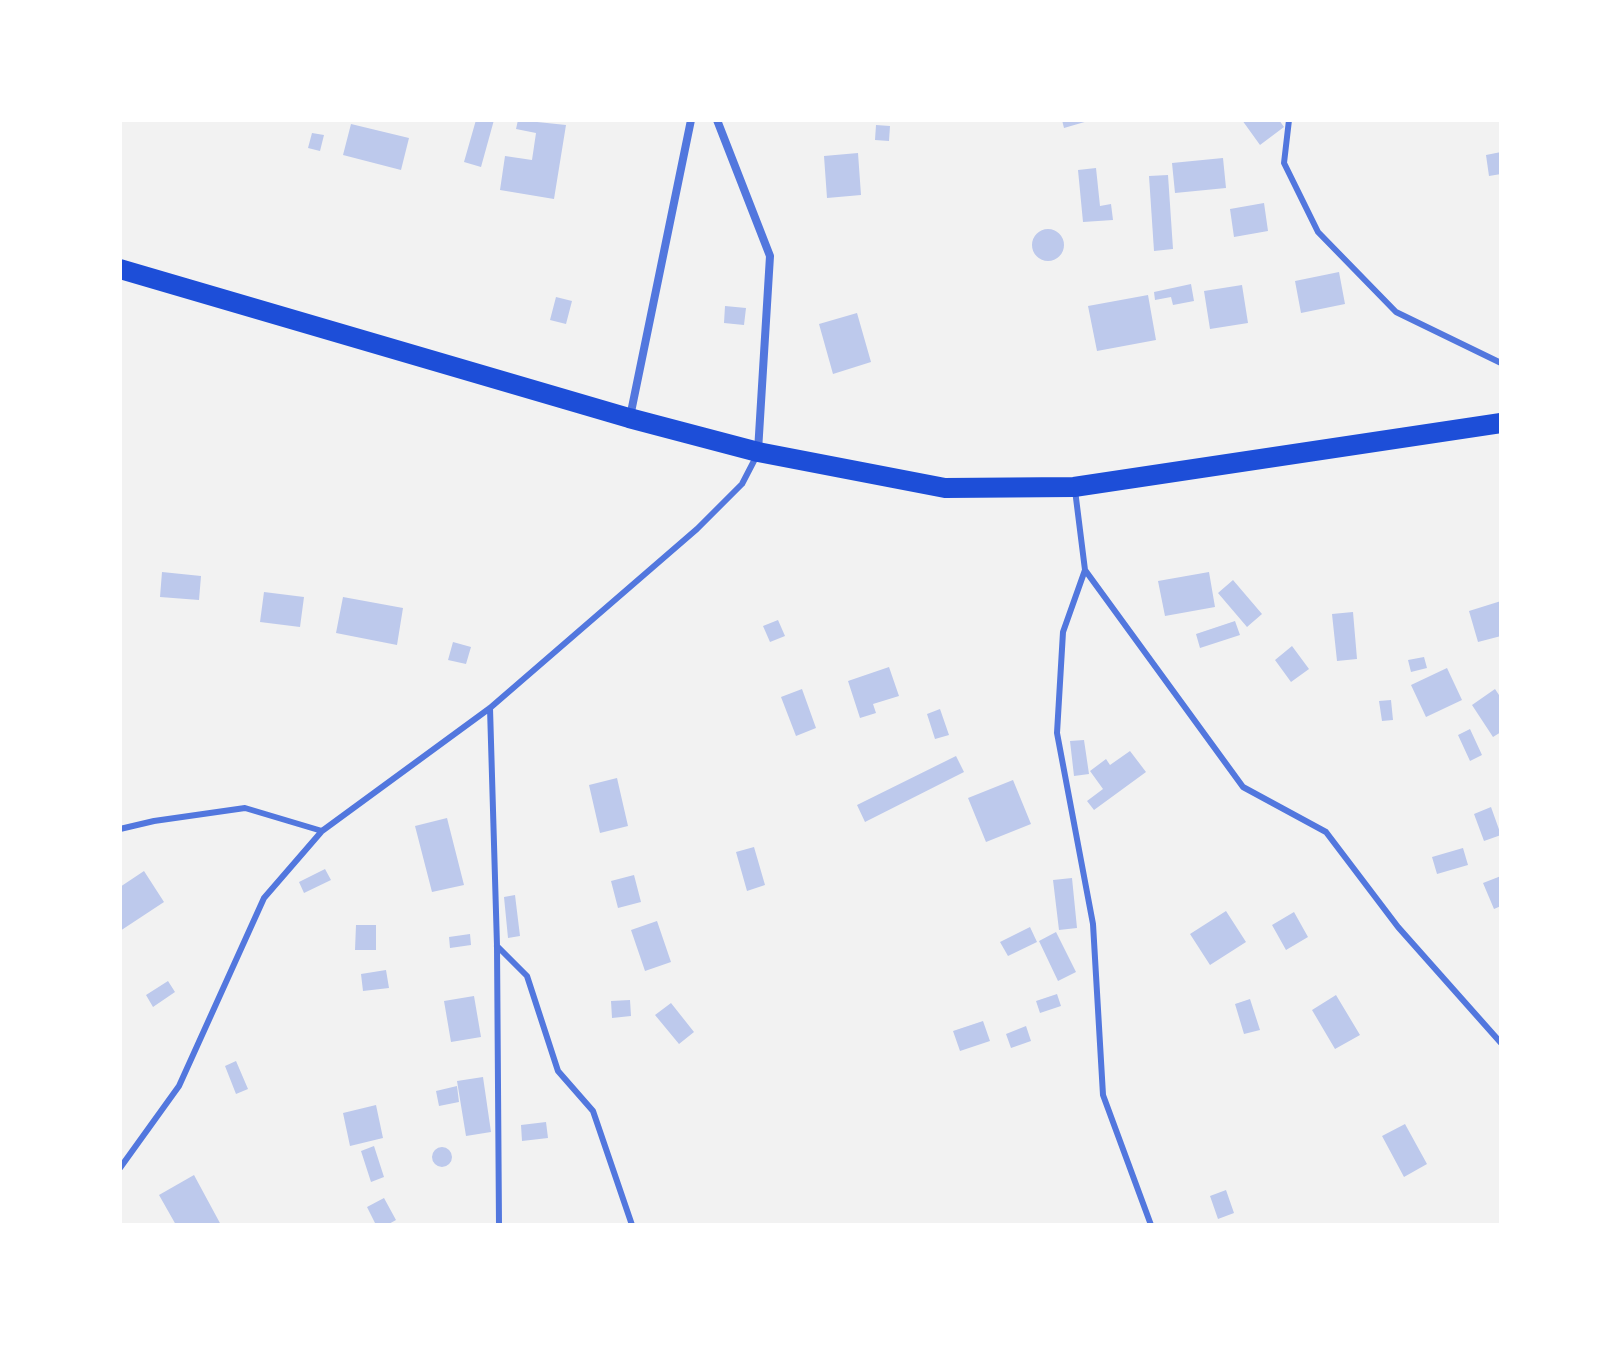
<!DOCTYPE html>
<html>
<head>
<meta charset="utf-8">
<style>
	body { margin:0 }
	#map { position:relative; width:1621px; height:1345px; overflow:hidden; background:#f2f2f2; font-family:"Times New Roman",serif }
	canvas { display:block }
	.frame { position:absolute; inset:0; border:122px solid #fff; pointer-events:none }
</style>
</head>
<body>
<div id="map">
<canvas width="1621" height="1345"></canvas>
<div class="frame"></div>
</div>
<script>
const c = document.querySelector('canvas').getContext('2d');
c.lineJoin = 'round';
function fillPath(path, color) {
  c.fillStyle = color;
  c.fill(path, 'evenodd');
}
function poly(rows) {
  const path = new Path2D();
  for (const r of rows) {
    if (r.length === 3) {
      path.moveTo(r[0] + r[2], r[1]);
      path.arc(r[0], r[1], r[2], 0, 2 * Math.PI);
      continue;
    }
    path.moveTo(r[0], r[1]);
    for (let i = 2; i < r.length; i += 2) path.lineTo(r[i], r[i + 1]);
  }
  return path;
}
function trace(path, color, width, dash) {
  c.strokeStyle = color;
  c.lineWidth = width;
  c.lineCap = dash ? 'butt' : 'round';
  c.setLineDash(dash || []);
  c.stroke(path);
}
const building = poly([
	[476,120,494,120,481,167,464,162],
	[518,120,566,125,554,199,500,190,505,156,532,160,536,133,516,129],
	[1062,120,1088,120,1088,121,1064,128],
	[1242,120,1279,120,1284,127,1260,145],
	[351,124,409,138,401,170,343,155],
	[876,125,890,126,889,141,875,140],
	[312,133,324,135,320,151,308,148],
	[1501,152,1501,174,1489,176,1486,155],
	[858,153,861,195,827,198,824,156],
	[1223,158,1226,188,1175,193,1172,163],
	[1096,168,1100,206,1111,204,1113,220,1083,222,1078,170],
	[1168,175,1173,249,1154,251,1149,176],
	[1264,203,1268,231,1234,237,1230,209],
	[1048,245,16],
	[1339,272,1345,304,1301,313,1295,281],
	[1191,284,1194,301,1173,305,1171,297,1155,300,1154,292],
	[1242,285,1248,323,1210,329,1204,291],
	[1148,295,1156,340,1097,351,1088,306],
	[556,297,572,301,566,324,550,320],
	[725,306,746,308,744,325,724,323],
	[857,313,871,362,833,374,819,324],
	[162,572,201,576,199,600,160,597],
	[1209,572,1215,607,1165,616,1158,581],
	[1233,580,1262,614,1247,627,1218,593],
	[264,592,304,597,300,627,260,622],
	[343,597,403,608,397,645,336,633],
	[1501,601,1501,636,1478,642,1469,611],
	[1353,612,1357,659,1337,661,1332,614],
	[778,620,785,636,770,642,763,626],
	[1235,621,1240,635,1200,648,1196,634],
	[453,642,471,647,466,664,448,660],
	[1292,646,1309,669,1291,682,1275,660],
	[1424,657,1427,668,1411,672,1408,660],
	[889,667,899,696,873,704,876,713,860,718,848,681],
	[1447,668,1462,700,1426,717,1411,685],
	[802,689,816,728,796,736,781,697],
	[1495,689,1501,698,1501,732,1493,737,1472,705],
	[1391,700,1393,720,1382,721,1379,701],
	[940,709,949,735,935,739,927,714],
	[1470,729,1482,755,1470,761,1458,735],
	[1084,740,1089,774,1074,776,1070,741],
	[1130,751,1146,772,1094,810,1087,801,1103,789,1090,771,1106,759,1110,765],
	[956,756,964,772,865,822,857,805],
	[617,778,628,826,600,833,589,785],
	[1013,780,1031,824,986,842,968,798],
	[1491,807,1501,835,1484,841,1474,814],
	[447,818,464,885,432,892,415,826],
	[754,847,765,885,747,891,736,852],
	[1463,848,1468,865,1437,874,1432,857],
	[325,869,331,880,304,893,299,882],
	[144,871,164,902,120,931,120,887],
	[634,875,641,902,618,908,611,881],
	[1501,876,1501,906,1494,909,1483,883],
	[1072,878,1077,928,1059,930,1053,880],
	[515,895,520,936,508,938,504,897],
	[1226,911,1246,942,1210,965,1190,934],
	[1294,912,1308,937,1286,950,1272,925],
	[657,921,671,962,645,971,631,930],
	[356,925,376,925,376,950,355,950],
	[1030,927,1037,942,1008,956,1000,942],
	[1056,932,1076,972,1058,981,1039,941],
	[470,934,471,945,450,948,449,937],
	[386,970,389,988,363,991,361,974],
	[168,981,175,992,153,1007,146,995],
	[1057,994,1061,1006,1040,1013,1036,1001],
	[1336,995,1360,1035,1335,1049,1312,1010],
	[474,996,481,1037,451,1042,444,1001],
	[1250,999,1260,1030,1244,1034,1235,1004],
	[630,1000,631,1016,612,1018,611,1001],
	[671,1003,694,1032,679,1044,655,1015],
	[983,1021,990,1041,960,1051,953,1031],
	[1026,1026,1031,1041,1011,1048,1006,1034],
	[236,1061,248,1089,236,1094,225,1066],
	[483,1077,491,1132,466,1136,457,1081],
	[457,1086,459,1102,439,1106,436,1091],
	[376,1105,383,1138,350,1146,343,1113],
	[546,1122,548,1138,522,1141,521,1125],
	[1405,1124,1427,1164,1404,1177,1382,1136],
	[374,1146,384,1177,371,1182,361,1151],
	[442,1157,10],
	[194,1175,221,1225,176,1225,159,1195],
	[1226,1190,1234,1213,1218,1219,1210,1196],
	[384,1198,396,1220,387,1225,376,1225,367,1207]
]);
const service = poly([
	[1289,120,1284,163,1318,232,1396,312,1501,363],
	[1075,490,1085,570,1243,787,1326,832,1398,927,1501,1043],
	[1085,570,1063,632,1057,733,1093,924,1103,1095,1151,1225],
	[490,708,497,946,499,1225],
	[120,829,154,821,245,808,322,831],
	[497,946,527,976,558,1071,593,1111,632,1225],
	[120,1168,179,1086,264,898,322,831,490,708,697,529,742,484,756,457]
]);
const minor = poly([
	[717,120,770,256,758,451],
	[630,417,691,120]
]);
const primary = poly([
	[120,269,629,418,758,452,945,488,1074,487,1501,423]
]);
fillPath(building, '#bdc9ec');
trace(service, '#5277de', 6);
trace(minor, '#5277de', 8);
trace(primary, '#1d4ed8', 20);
</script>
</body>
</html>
